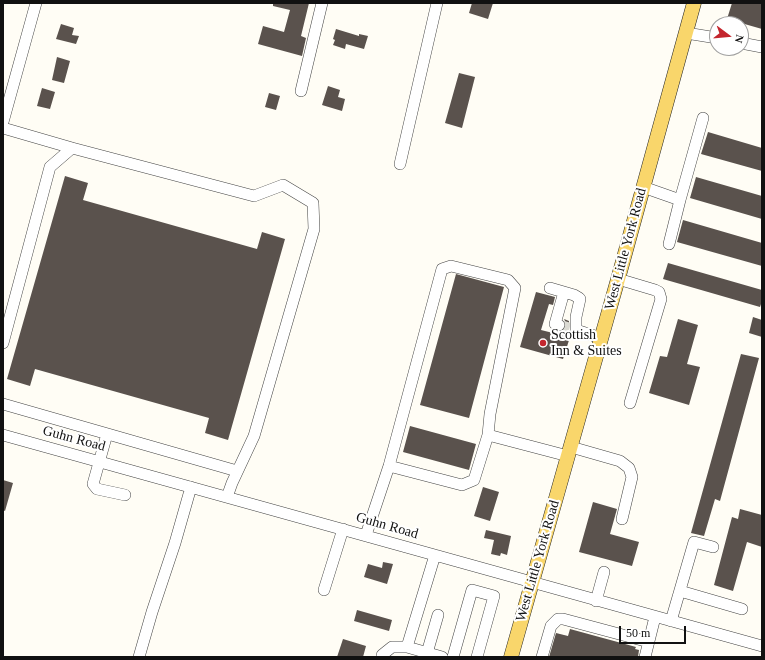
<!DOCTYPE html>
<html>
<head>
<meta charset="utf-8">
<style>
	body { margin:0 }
	#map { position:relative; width:765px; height:660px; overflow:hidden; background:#fffdf5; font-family:"Times New Roman",serif }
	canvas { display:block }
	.frame { position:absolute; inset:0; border:4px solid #111; pointer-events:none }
	.north { position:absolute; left:709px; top:16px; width:40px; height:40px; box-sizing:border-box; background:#fff; border:1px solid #a0a0a0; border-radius:50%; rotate:106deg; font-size:11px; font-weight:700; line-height:16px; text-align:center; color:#111 }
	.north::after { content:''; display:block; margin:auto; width:14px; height:18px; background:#c4262e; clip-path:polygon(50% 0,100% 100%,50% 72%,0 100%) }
	.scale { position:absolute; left:619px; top:626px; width:67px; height:18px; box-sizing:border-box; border:2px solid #111; border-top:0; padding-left:5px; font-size:12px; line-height:14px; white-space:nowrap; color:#111; -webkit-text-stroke:3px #fff; paint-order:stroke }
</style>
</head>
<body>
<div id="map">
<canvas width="765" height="660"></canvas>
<div class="frame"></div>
<div class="north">N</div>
<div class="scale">50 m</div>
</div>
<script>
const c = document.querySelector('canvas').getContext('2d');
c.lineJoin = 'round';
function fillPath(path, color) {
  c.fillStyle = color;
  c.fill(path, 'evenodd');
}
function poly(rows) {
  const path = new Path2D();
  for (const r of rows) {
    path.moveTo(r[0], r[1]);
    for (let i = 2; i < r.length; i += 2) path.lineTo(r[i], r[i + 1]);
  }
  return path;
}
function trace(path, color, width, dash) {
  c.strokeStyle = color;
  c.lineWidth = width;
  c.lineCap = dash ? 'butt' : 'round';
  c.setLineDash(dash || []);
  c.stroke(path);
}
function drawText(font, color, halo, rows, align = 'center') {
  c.font = font + ' "Times New Roman",serif';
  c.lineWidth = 4;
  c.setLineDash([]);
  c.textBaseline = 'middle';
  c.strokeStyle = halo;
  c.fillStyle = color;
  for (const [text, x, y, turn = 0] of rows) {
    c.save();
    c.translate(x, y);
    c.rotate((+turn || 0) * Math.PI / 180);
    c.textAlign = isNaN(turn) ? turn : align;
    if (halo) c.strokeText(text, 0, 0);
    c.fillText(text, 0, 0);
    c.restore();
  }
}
const building = poly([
	[273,3,309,3,301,36,306,38,302,56,258,44,263,26,284,32,290,10,273,6],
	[472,3,493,3,488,19,469,13],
	[732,3,762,3,762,29,727,19],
	[61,24,74,28,72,35,79,36,76,44,56,39],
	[336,29,359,36,359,34,368,36,364,49,346,44,345,49,333,45,335,40,333,39],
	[57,57,70,61,64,83,52,80],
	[459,73,475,77,462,128,445,123],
	[328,86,340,90,338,97,345,99,342,111,322,105],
	[42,88,55,92,50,109,37,106],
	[269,93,280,96,276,110,265,107],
	[708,132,762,148,762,171,701,154],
	[65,176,88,183,83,200,257,249,262,232,285,239,228,440,205,433,209,418,35,369,30,386,7,379],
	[696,177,762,196,762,219,690,198],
	[683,220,762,243,762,266,677,242],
	[668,263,762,290,762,301,760,307,663,279],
	[456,274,504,287,469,418,420,405],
	[536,292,555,297,553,305,549,304,541,330,557,334,557,332,561,332,566,327,566,323,564,319,569,321,569,330,571,334,563,359,520,347],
	[753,317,762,320,762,337,749,333],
	[678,319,698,325,687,364,700,367,689,405,649,393,660,356,667,357],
	[741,354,759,358,720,501,715,499,704,536,691,533],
	[410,426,476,444,469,470,403,452],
	[3,480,13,483,5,511,3,510],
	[483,487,499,492,490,521,474,516],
	[593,502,617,509,610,534,639,542,632,566,579,552],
	[740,509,762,515,762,547,747,542,733,591,714,585,732,517,738,519],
	[486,530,511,536,507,555,501,553,500,556,491,554,494,540,484,538],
	[383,562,393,564,387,584,364,577,368,564,382,568],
	[357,610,392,620,389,631,354,621],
	[570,629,636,647,635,649,639,650,638,657,549,657,556,633,568,636],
	[343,639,366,646,363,657,337,657]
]);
const minorTunnel = poly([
	[559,325,572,329]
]);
const minor = poly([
	[686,33,717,38],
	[741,43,762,47],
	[301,91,322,3],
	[3,122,36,3],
	[3,128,72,148],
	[400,164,437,3],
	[643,187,680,200,669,244],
	[680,200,703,118],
	[618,279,655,290,659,292,661,299,630,403],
	[550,288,574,295,579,298,580,299,576,317,576,330,601,338],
	[559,325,555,324,564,292],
	[3,343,50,167,72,148,254,196,283,185,313,203,314,229,254,436,232,483,227,497],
	[3,404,237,471],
	[107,434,93,484,97,489,125,495],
	[3,435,762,646],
	[488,435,568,456],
	[571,447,620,461,629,468,632,477,622,519],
	[366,535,389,466,442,269,451,266,508,280,515,288,490,414,488,435,474,480,462,485,389,466],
	[324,590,343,529],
	[680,591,742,609],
	[596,601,604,572],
	[671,621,694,542,713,547],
	[407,647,435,555],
	[427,653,438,615],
	[139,657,152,612,175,543,191,487],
	[382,657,382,655,392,647,407,647,442,657],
	[453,657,472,590,494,596,477,657],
	[542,657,551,626,558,619,563,619,649,642],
	[645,657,655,617]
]);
const major = poly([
	[511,657,618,279,694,3]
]);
const markers = [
	[543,343,4,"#c4262e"]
];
const streetNames = [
	["West Little York Road",626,249,-75],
	["Guhn Road",74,439,15],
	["Guhn Road",387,526,16],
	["West Little York Road",538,561,-74]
];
const poiNames = [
	["Scottish",551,335],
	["Inn & Suites",551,351]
];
fillPath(building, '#5a524d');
trace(minorTunnel, '#dbdad3', 11, [11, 5.5]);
trace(minor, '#444', 12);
trace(major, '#222', 15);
trace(minor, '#fff', 11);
trace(major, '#f9d66b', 14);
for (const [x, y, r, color] of markers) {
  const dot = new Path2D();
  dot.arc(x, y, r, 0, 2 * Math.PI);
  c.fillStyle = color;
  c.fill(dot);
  trace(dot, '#fff', 1.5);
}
drawText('14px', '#111', '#fff', streetNames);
drawText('14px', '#111', '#fff', poiNames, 'left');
</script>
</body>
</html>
